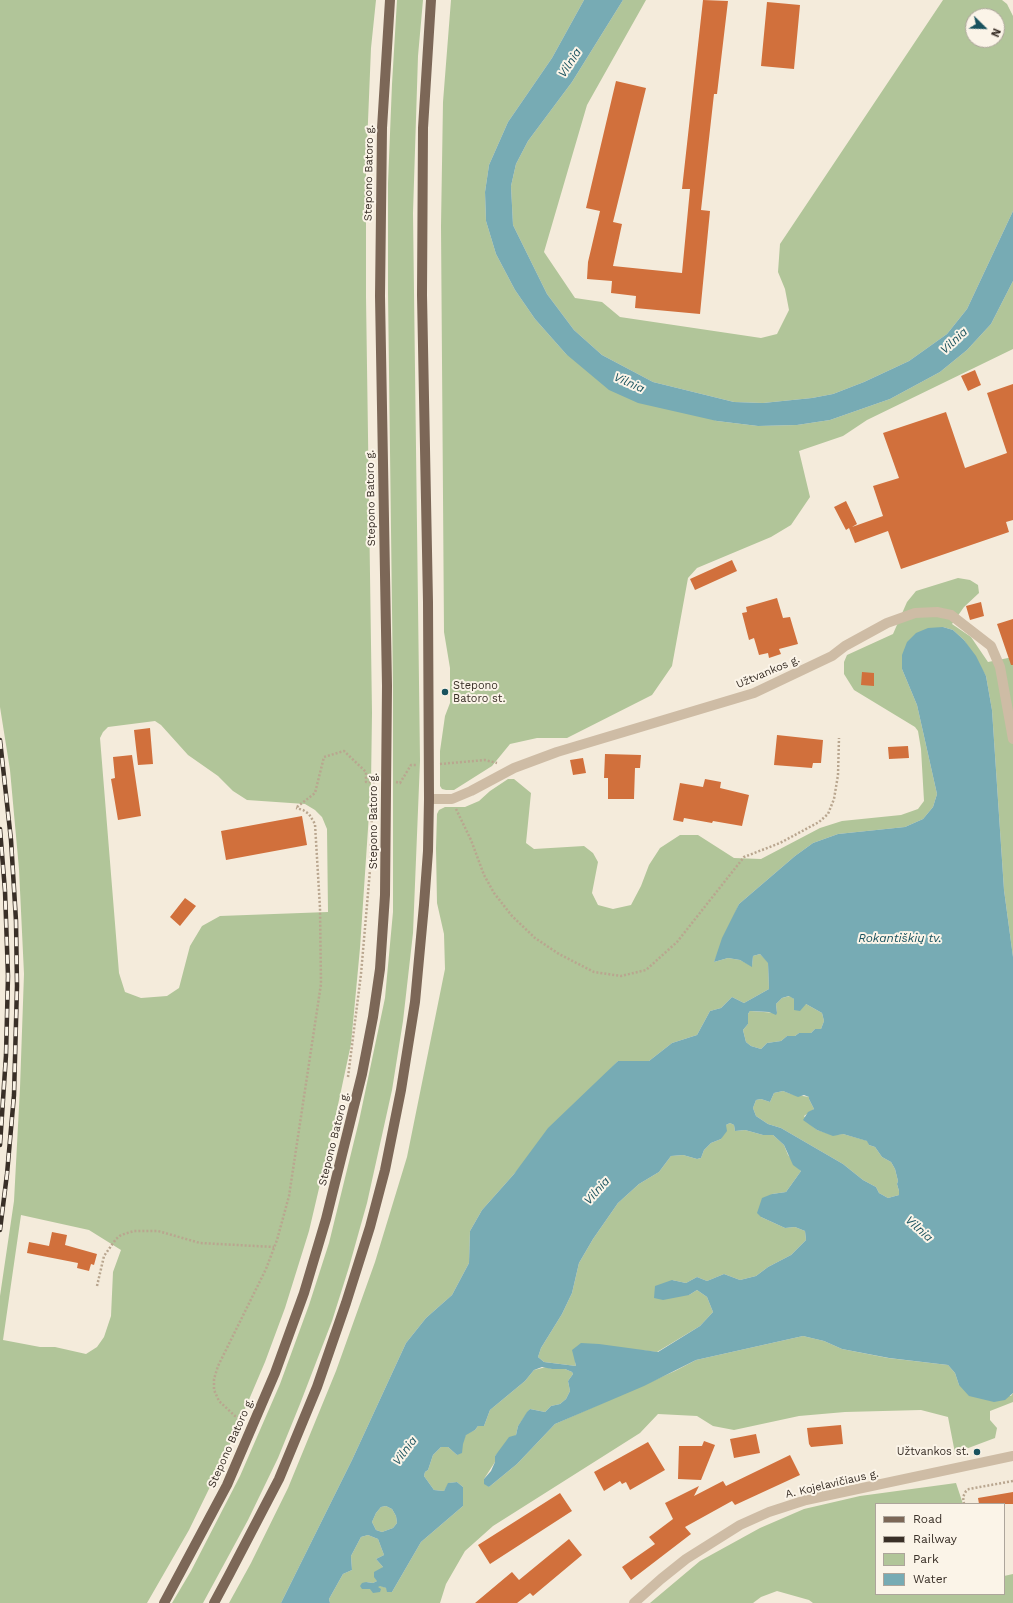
<!DOCTYPE html>
<html>
<head>
<meta charset="utf-8">
<style>
	body { margin:0 }
	#map { position:relative; width:1013px; height:1603px; overflow:hidden; background:#f4ebdb; font-family:"Work Sans",sans-serif }
	canvas { display:block }
	.legend { position:absolute; left:875px; top:1503px; width:130px; height:92px; box-sizing:border-box; background:#fbf4e8; border:1px solid #ada59b; margin:0; padding:5px 7px; list-style:none; font-size:12px; color:#392f27 }
	.legend li { display:flex; align-items:center; gap:8px; height:20px }
	.legend b { width:20px; border:1px solid #ada59b }
	.north { position:absolute; left:965px; top:8px; width:40px; height:40px; box-sizing:border-box; background:#fbf4e8; border:1px solid #ada59b; border-radius:50%; rotate:113deg; font-size:11px; font-weight:700; line-height:16px; text-align:center; color:#392f27 }
	.north::after { content:''; display:block; margin:auto; width:14px; height:18px; background:#19525e; clip-path:polygon(50% 0,100% 100%,50% 72%,0 100%) }
</style>
</head>
<body>
<div id="map">
<canvas width="1013" height="1603"></canvas>
<ul class="legend">
<li><b style="height:5px;background:#7c6757"></b>Road</li>
<li><b style="height:5px;background:#392f27"></b>Railway</li>
<li><b style="height:11px;background:#b1c599"></b>Park</li>
<li><b style="height:11px;background:#77abb4"></b>Water</li>
</ul>
<div class="north">N</div>
</div>
<script>
const c = document.querySelector('canvas').getContext('2d');
c.lineJoin = 'round';
function fillPath(path, color) {
  c.fillStyle = color;
  c.fill(path, 'evenodd');
}
function poly(rows) {
  const path = new Path2D();
  for (const r of rows) {
    path.moveTo(r[0], r[1]);
    for (let i = 2; i < r.length; i += 2) path.lineTo(r[i], r[i + 1]);
  }
  return path;
}
function trace(path, color, width, dash) {
  c.strokeStyle = color;
  c.lineWidth = width;
  c.lineCap = dash ? 'butt' : 'round';
  c.setLineDash(dash || []);
  c.stroke(path);
}
function drawText(font, color, halo, rows, align = 'center') {
  c.font = font + ' "Work Sans",sans-serif';
  c.lineWidth = 4;
  c.setLineDash([]);
  c.textBaseline = 'middle';
  c.strokeStyle = halo;
  c.fillStyle = color;
  for (const [text, x, y, turn = 0] of rows) {
    c.save();
    c.translate(x, y);
    c.rotate((+turn || 0) * Math.PI / 180);
    c.textAlign = isNaN(turn) ? turn : align;
    if (halo) c.strokeText(text, 0, 0);
    c.fillText(text, 0, 0);
    c.restore();
  }
}
const green = poly([
	[0,0,376,0,371,48,366,170,366,297,372,713,371,784,360,948,351,1044,332,1133,309,1231,285,1308,265,1362,225,1456,189,1530,147,1603,0,1603,0,1296,14,1201,20,1088,24,974,19,869,10,770,0,707],
	[155,721,161,725,188,755,218,776,233,791,247,800,305,804,315,810,322,817,327,829,328,912,220,916,202,926,190,946,179,988,167,996,141,998,125,992,119,973,100,738,103,732,108,727],
	[21,1215,89,1230,121,1250,113,1272,111,1316,104,1337,97,1347,86,1354,55,1347,40,1347,3,1340],
	[397,0,423,0,418,56,413,213,420,761,413,933,403,1021,392,1090,367,1203,349,1267,332,1321,300,1404,278,1458,248,1520,203,1603,172,1603,191,1571,240,1476,280,1384,309,1305,329,1243,359,1121,385,998,393,912,393,688,388,293,388,183,392,84],
	[451,0,584,0,552,58,508,122,489,165,485,192,486,221,496,254,515,290,535,319,566,354,717,421,758,426,797,425,830,420,890,399,940,372,967,350,991,324,1013,281,1013,349,867,420,843,436,799,451,810,497,791,525,771,537,697,568,688,578,672,666,652,695,567,738,537,738,510,744,492,766,454,790,446,790,442,789,440,786,440,751,445,716,450,703,450,668,444,632,441,226,443,102],
	[623,0,646,0,587,105,544,252,575,298,602,302,620,317,761,338,777,334,789,310,785,289,778,272,780,244,943,0,1002,0,1007,4,1013,16,1013,211,967,309,947,334,909,361,864,382,833,394,812,398,763,403,734,402,653,382,602,355,574,330,547,294,513,225,511,186,516,164,528,141,572,82],
	[973,16,997,16,997,40,973,40],
	[958,578,970,580,978,585,979,593,964,607,952,624,971,637,988,662,1013,657,1013,957,1004,890,992,710,986,676,964,640,953,630,943,627,902,669,917,705,937,794,933,807,923,819,905,827,838,834,813,843,795,856,739,904,714,962,728,958,740,960,752,966,753,956,760,954,768,962,769,989,744,1003,732,997,721,1008,710,1011,697,1035,672,1043,649,1061,618,1061,514,1174,482,1210,470,1231,469,1263,452,1295,426,1318,406,1343,352,1460,281,1603,229,1603,251,1563,288,1488,336,1371,375,1262,407,1157,445,969,444,934,437,903,436,848,437,814,439,810,445,807,465,807,479,801,490,791,508,779,514,779,531,793,526,843,534,849,584,846,593,853,598,862,592,893,598,905,613,909,631,905,641,886,649,865,660,848,680,835,698,835,734,858,761,859,820,828,842,821,901,815,918,809,924,801,921,749,918,731,915,727,854,690,844,674,844,662,847,655,893,634,907,602,916,591],
	[790,996,794,999,795,1005,806,1004,822,1013,824,1021,821,1029,815,1029,811,1033,799,1033,795,1036,787,1036,781,1041,767,1043,761,1049,751,1046,746,1042,743,1030,748,1024,748,1014,750,1011,777,1013,776,1004,782,998],
	[783,1091,791,1094,809,1097,809,1099,814,1109,804,1116,811,1125,817,1130,833,1135,843,1134,868,1141,869,1145,875,1147,882,1157,891,1162,895,1169,898,1181,897,1184,899,1191,899,1195,888,1198,879,1193,876,1187,863,1180,843,1164,781,1128,768,1124,756,1116,753,1108,756,1100,761,1099,770,1102,774,1093],
	[730,1123,734,1125,735,1131,745,1130,763,1135,773,1135,784,1145,788,1155,801,1171,786,1192,772,1194,761,1217,785,1228,795,1227,805,1231,806,1240,791,1255,768,1267,756,1276,740,1280,724,1274,707,1281,697,1277,686,1283,672,1280,689,1295,697,1290,707,1297,713,1312,700,1326,657,1352,629,1349,575,1362,576,1366,544,1362,538,1357,541,1348,562,1314,572,1293,579,1263,593,1239,618,1203,639,1184,659,1172,671,1156,683,1155,697,1159,701,1158,704,1150,711,1143,721,1139,726,1125],
	[803,1336,824,1341,842,1349,888,1358,948,1365,955,1373,959,1385,1011,1396,1013,1393,1013,1402,990,1411,990,1420,997,1428,995,1438,955,1453,948,1417,921,1410,845,1412,799,1416,734,1430,713,1426,697,1416,658,1414,640,1433,493,1526,465,1551,446,1584,440,1603,330,1603,329,1599,343,1574,352,1570,351,1556,361,1537,368,1535,378,1539,384,1555,376,1559,383,1567,377,1581,373,1583,366,1582,362,1589,380,1585,386,1588,392,1592,421,1542,463,1506,463,1487,457,1482,449,1483,444,1491,434,1490,424,1476,425,1472,428,1470,433,1455,441,1447,448,1447,457,1455,466,1434,475,1430,478,1426,484,1426,490,1410,525,1381,534,1370,546,1367,552,1369,565,1369,572,1372,573,1374,568,1381,570,1391,566,1399,560,1404,551,1406,545,1412,530,1409,518,1426,516,1435,495,1456,495,1462,484,1479,489,1487,517,1464,555,1424,675,1371,696,1360],
	[956,1483,963,1504,876,1504,876,1594,1004,1594,1004,1576,1013,1574,1013,1603,813,1603,809,1600,777,1591,761,1597,753,1603,650,1603,700,1561,760,1528,804,1509,860,1496],
	[386,1506,392,1509,396,1516,397,1523,393,1528,382,1532,376,1530,372,1522,376,1513,381,1507]
]);
const water = poly([
	[584,0,623,0,572,82,528,141,516,164,511,186,513,225,547,294,574,330,602,355,653,382,734,402,763,403,812,398,833,394,864,382,909,361,947,334,967,309,1013,211,1013,281,991,324,967,350,940,372,890,399,830,420,797,425,758,426,717,421,638,403,609,390,566,354,535,319,515,290,496,254,486,221,485,192,489,165,508,122,552,58],
	[943,627,953,630,964,640,976,656,986,676,992,710,1004,890,1013,957,1013,1393,1005,1400,994,1402,969,1396,959,1385,955,1373,948,1365,889,1358,842,1349,824,1341,803,1336,696,1360,644,1386,555,1424,517,1464,489,1487,484,1484,484,1479,491,1471,495,1462,495,1456,509,1437,516,1435,518,1426,527,1412,530,1409,545,1412,551,1406,560,1404,566,1399,570,1391,568,1381,573,1374,572,1372,565,1369,552,1369,542,1367,534,1370,525,1381,490,1410,484,1426,478,1426,475,1430,466,1435,463,1444,462,1453,457,1455,448,1447,441,1447,433,1455,428,1470,425,1472,424,1476,434,1490,444,1491,448,1483,457,1482,463,1487,463,1506,421,1542,392,1592,387,1592,386,1588,380,1586,378,1587,381,1589,380,1592,373,1593,370,1589,362,1589,360,1586,362,1583,366,1582,373,1583,377,1581,374,1577,374,1572,383,1567,376,1559,384,1555,378,1539,368,1535,361,1537,351,1556,352,1570,343,1574,329,1599,330,1603,281,1603,352,1460,406,1343,426,1318,452,1295,469,1263,470,1231,482,1210,514,1174,548,1128,618,1061,649,1061,672,1043,697,1035,710,1011,721,1008,732,997,744,1003,769,989,768,963,760,954,753,956,752,967,740,960,728,958,714,962,722,938,739,904,795,856,813,843,838,834,905,827,923,819,933,807,937,794,917,705,902,669,902,655,907,642,916,633,928,628],
	[789,996,794,999,794,1010,800,1011,806,1004,822,1013,824,1021,821,1029,815,1029,811,1033,799,1033,795,1036,787,1036,781,1041,767,1043,761,1049,751,1046,746,1042,743,1030,748,1024,748,1014,750,1011,769,1012,776,1015,777,1013,776,1004,782,998],
	[783,1091,798,1097,804,1095,809,1097,809,1099,814,1109,808,1112,803,1120,817,1130,833,1136,843,1134,867,1141,869,1145,875,1147,882,1157,891,1162,895,1169,898,1181,897,1184,899,1191,899,1195,888,1198,879,1193,876,1187,863,1180,843,1164,781,1128,768,1124,756,1116,753,1108,756,1100,761,1099,770,1102,774,1093],
	[730,1123,734,1125,735,1131,745,1130,763,1135,773,1135,784,1145,793,1165,801,1171,786,1192,772,1194,762,1198,757,1213,761,1217,785,1228,795,1227,805,1231,806,1240,791,1255,768,1267,756,1276,740,1280,724,1274,707,1281,697,1277,686,1283,672,1280,655,1286,654,1298,663,1300,689,1295,697,1290,707,1297,713,1312,700,1326,658,1352,599,1344,581,1343,572,1350,576,1366,544,1362,538,1357,541,1348,562,1314,572,1293,579,1263,593,1239,618,1203,639,1184,659,1172,671,1156,683,1155,697,1159,701,1158,704,1150,711,1143,721,1139,727,1131,726,1125],
	[386,1506,392,1509,396,1516,397,1523,393,1528,382,1532,376,1530,372,1522,376,1513,381,1507]
]);
const building = poly([
	[703,0,728,1,717,94,714,94,701,210,710,211,700,314,635,308,636,296,611,293,612,281,587,279,588,262,600,211,586,208,616,81,646,88,613,222,622,224,613,266,682,273,690,189,682,189],
	[767,2,800,5,794,69,761,66],
	[975,370,981,385,968,391,961,376],
	[1013,384,1013,520,1006,522,1009,532,901,569,888,531,855,543,849,528,846,530,834,507,846,501,857,524,852,527,883,516,873,486,899,478,883,433,946,412,965,468,1007,453,987,393],
	[732,560,737,571,695,590,690,579],
	[777,598,783,618,790,617,798,644,779,649,781,654,769,658,768,653,759,655,754,638,749,640,742,613,747,612,746,607],
	[981,602,984,616,970,620,966,606],
	[1013,619,1013,665,1011,665,997,624],
	[862,672,874,673,874,686,861,685],
	[150,728,153,764,138,765,134,730],
	[777,735,823,740,821,763,813,763,812,768,774,765],
	[908,746,909,758,889,759,888,747],
	[605,754,641,755,640,768,635,768,634,799,608,799,608,778,604,778],
	[132,755,141,816,118,820,111,779,115,778,113,757],
	[583,758,586,773,573,775,570,760],
	[705,779,721,782,720,788,749,795,742,826,713,821,712,823,684,818,683,822,673,820,680,783,703,787],
	[302,816,307,845,226,860,221,831],
	[185,898,196,906,180,926,170,917],
	[52,1232,67,1235,65,1245,97,1254,94,1265,91,1264,89,1271,77,1268,78,1263,27,1253,29,1242,49,1246],
	[841,1425,843,1444,811,1447,809,1444,807,1428],
	[756,1434,760,1453,734,1458,730,1439],
	[704,1441,715,1445,701,1480,678,1479,679,1446,702,1446],
	[648,1442,665,1470,630,1490,626,1482,622,1484,620,1481,604,1491,594,1472],
	[790,1455,800,1475,735,1505,732,1501,685,1527,691,1534,631,1580,622,1567,655,1544,649,1537,673,1519,665,1503,699,1486,694,1496,723,1481,726,1486],
	[1013,1492,1013,1504,979,1504,978,1498],
	[560,1493,572,1511,490,1564,478,1545],
	[569,1539,582,1555,533,1596,530,1593,517,1603,475,1603,512,1572,519,1580]
]);
const path = poly([
	[440,764,485,760,497,763],
	[396,782,400,783,411,765,417,765],
	[297,807,315,793,324,757,344,751,366,772,366,782,375,782],
	[456,809,471,840,484,875,494,893,512,916,535,938,559,954,594,972,621,976,646,970,677,942,744,857,780,843,819,822,828,814,834,799,838,775,839,738],
	[348,1077,361,974,370,870,372,813],
	[97,1286,104,1256,116,1239,121,1235,134,1231,158,1231,200,1243,274,1247],
	[243,1420,235,1416,219,1401,214,1390,214,1379,218,1366,266,1269,277,1240,289,1196,321,984,320,908,315,824,309,814,303,810,296,808],
	[964,1504,963,1497,966,1491,969,1489,1013,1481]
]);
const minor = poly([
	[429,799,452,799,471,791,514,768,557,752,754,693,832,656,845,646,887,623,915,613,937,612,951,615,991,646,1000,667,1013,739],
	[634,1603,661,1579,686,1559,740,1525,769,1512,806,1500,1013,1456]
]);
const major = poly([
	[164,1603,227,1485,275,1373,304,1293,326,1219,362,1074,373,1017,380,969,385,895,387,686,380,296,382,128,390,0],
	[214,1603,229,1575,279,1479,317,1387,346,1303,370,1227,385,1170,401,1090,415,1002,424,905,428,851,429,799,428,602,422,295,423,128,431,0]
]);
const rail = poly([
	[0,740,11,840,16,921,17,986,14,1095,7,1174,0,1230],
	[0,829,5,891,8,976,6,1055,0,1145]
]);
const markers = [
	[445,692,4,"#19525e"],
	[977,1452,4,"#19525e"]
];
const streetNames = [
	["Stepono Batoro g.",369,173,-89],
	["Stepono Batoro g.",371,498,-91],
	["Užtvankos g.",768,672,-23],
	["Stepono Batoro g.",374,821,-90],
	["Stepono Batoro g.",334,1139,-76],
	["Stepono Batoro g.",231,1443,-66],
	["A. Kojelavičiaus g.",832,1484,-13]
];
const poiNames = [
	["Stepono",453,686],
	["Batoro st.",453,699],
	["Užtvankos st.",969,1452,"right"]
];
const waterNames = [
	["Vilnia",570,63,-57],
	["Vilnia",954,341,-43],
	["Vilnia",629,383,24],
	["Rokantiškių tv.",900,938],
	["Vilnia",597,1191,-48],
	["Vilnia",919,1229,42],
	["Vilnia",405,1451,-53]
];
fillPath(green, '#b1c599');
fillPath(water, '#77abb4');
fillPath(building, '#d1703c');
trace(path, '#b9a68f', 2.5, [2, 2]);
trace(minor, '#cebca5', 10);
trace(major, '#7c6757', 10);
trace(rail, '#392f27', 4.5);
trace(rail, '#fbf4e8', 3, [9]);
for (const [x, y, r, color] of markers) {
  const dot = new Path2D();
  dot.arc(x, y, r, 0, 2 * Math.PI);
  c.fillStyle = color;
  c.fill(dot);
  trace(dot, '#fbf4e8', 1.5);
}
drawText('11px', '#392f27', '#fbf4e8', streetNames);
drawText('11px', '#392f27', '#fbf4e8', poiNames, 'left');
drawText('italic 12px', '#19525e', '#fbf4e8', waterNames);
</script>
</body>
</html>
